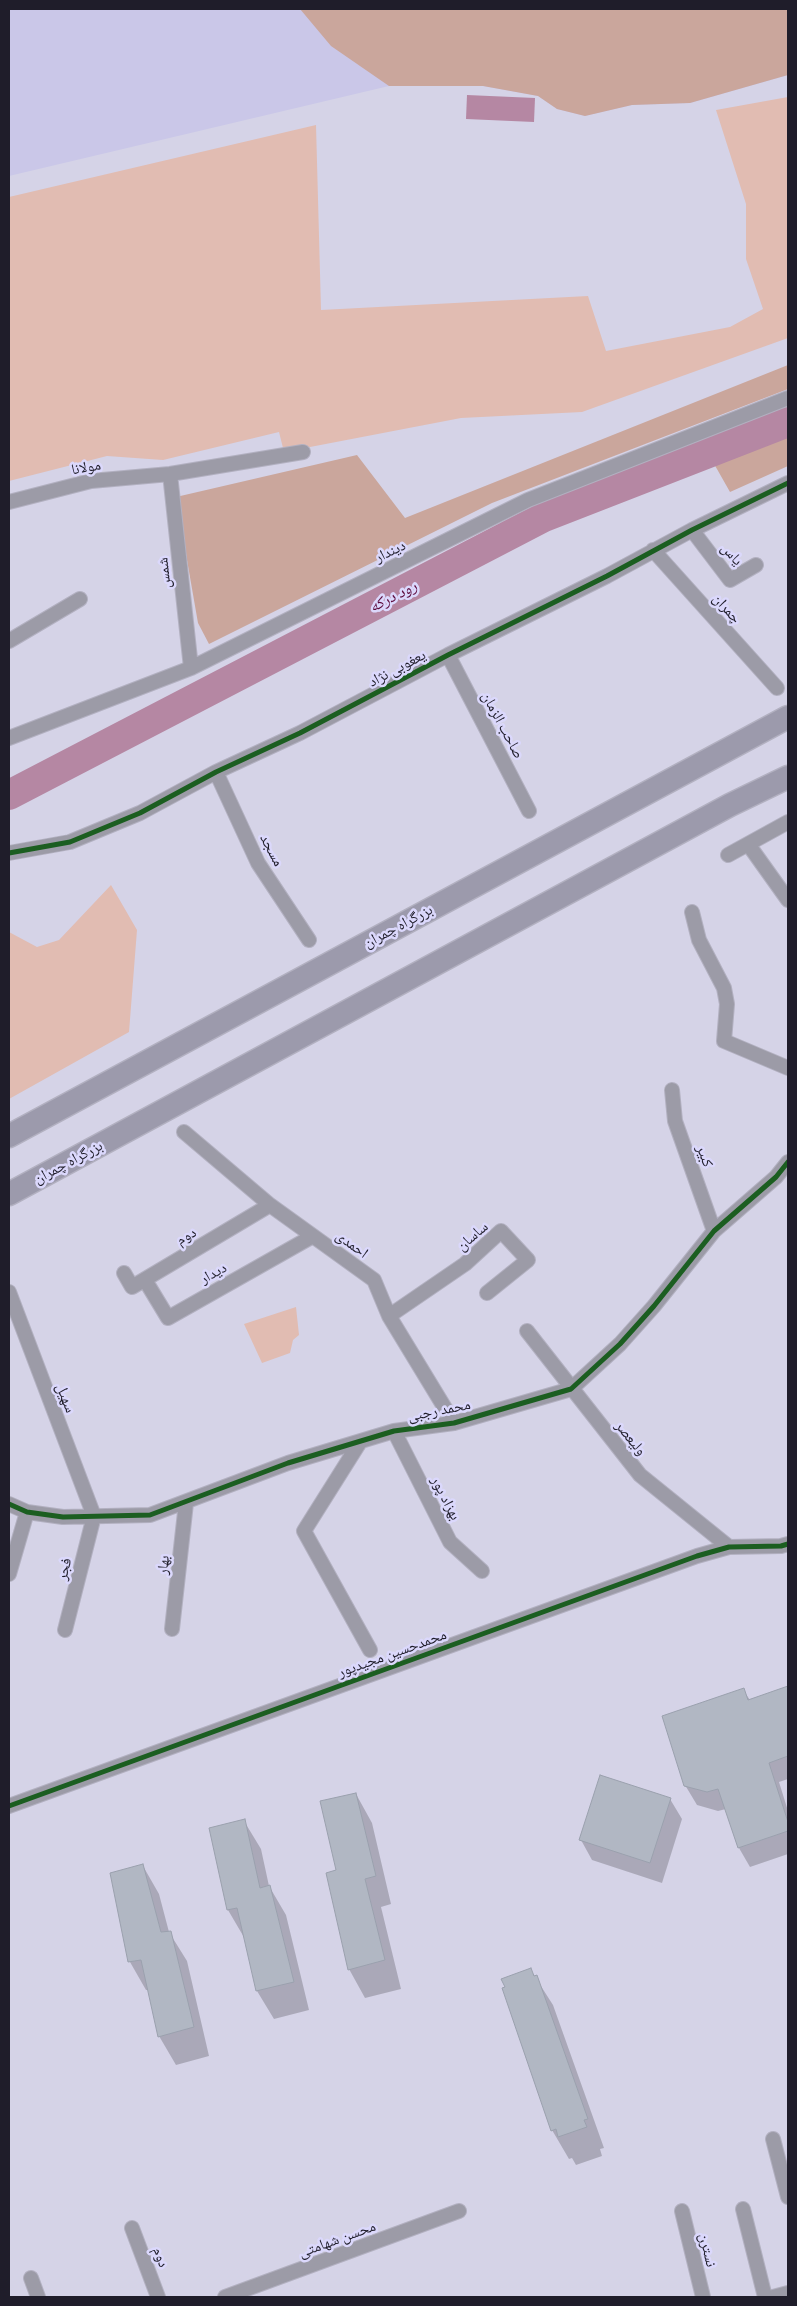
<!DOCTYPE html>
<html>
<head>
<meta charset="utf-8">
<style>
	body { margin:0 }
	#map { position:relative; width:797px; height:2306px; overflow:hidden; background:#d5d3e7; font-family:Ubuntu,sans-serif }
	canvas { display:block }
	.frame { position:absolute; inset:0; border:10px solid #1f1d2a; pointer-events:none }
</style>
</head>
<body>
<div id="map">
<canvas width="797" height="2306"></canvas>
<div class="frame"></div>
</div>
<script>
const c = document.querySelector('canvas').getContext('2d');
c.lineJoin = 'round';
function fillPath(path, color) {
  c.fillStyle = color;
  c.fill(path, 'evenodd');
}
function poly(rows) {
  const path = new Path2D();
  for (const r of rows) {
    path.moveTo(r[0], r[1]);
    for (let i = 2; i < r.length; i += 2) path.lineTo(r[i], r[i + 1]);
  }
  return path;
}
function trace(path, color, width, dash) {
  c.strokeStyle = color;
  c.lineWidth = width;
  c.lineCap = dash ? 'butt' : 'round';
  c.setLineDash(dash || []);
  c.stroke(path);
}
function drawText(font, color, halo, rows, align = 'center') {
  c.font = font + ' Ubuntu,"Noto Naskh Arabic",sans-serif';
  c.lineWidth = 5;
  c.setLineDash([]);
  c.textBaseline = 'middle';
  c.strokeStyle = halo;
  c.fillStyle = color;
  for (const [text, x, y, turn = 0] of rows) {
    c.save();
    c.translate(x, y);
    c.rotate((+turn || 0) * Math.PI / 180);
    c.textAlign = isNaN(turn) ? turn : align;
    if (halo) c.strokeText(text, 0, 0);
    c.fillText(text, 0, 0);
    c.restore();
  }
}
const built = poly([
	[9,9,788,9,788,75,690,103,632,105,585,116,557,109,538,96,483,86,389,86,9,176]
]);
const green = poly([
	[788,97,788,338,582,412,461,418,284,452,279,432,163,460,107,456,9,481,9,197,316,125,321,310,588,296,606,351,730,327,763,309,746,259,746,204,716,110],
	[111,885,137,930,129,1032,9,1099,9,932,37,947,59,940],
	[296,1307,299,1335,293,1340,290,1353,262,1363,244,1324]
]);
const forest = poly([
	[300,9,788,9,788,75,690,103,632,105,585,116,557,109,538,96,483,86,389,86,331,46],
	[788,365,788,389,492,503,209,644,198,623,176,497,357,455,405,518],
	[788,433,788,466,730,492,713,462]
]);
const water = poly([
	[467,95,535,98,534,122,466,119]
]);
const shadow = poly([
	[788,1688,788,1779,779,1782,788,1811,788,1854,750,1867,739,1848,726,1809,718,1811,697,1805,685,1785,743,1690,750,1700],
	[356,1794,372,1823,391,1904,381,1907,401,1989,365,1998,349,1969],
	[670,1799,682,1819,662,1883,592,1860,581,1840],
	[244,1821,261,1849,269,1886,286,1915,309,2010,274,2019,257,1991,245,1939,228,1910,211,1829],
	[143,1866,159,1894,169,1932,187,1961,209,2056,176,2065,159,2036,149,1990,146,1990,130,1962],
	[530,1969,553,2005,604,2148,600,2149,602,2156,576,2165,572,2158,569,2159,552,2130,504,1989]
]);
const river = poly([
	[9,795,544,517,788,422]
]);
const building = poly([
	[788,1686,788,1756,769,1763,788,1822,788,1831,738,1848,718,1789,707,1792,684,1786,662,1716,744,1688,748,1700,788,1686],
	[600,1775,671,1798,650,1863,579,1840,600,1775],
	[356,1793,376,1876,365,1879,385,1960,348,1970,326,1873,336,1870,320,1801,356,1793],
	[245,1819,260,1888,270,1885,294,1982,256,1991,237,1908,227,1910,209,1828,245,1819],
	[143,1864,161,1932,171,1931,194,2027,158,2037,141,1960,128,1962,110,1873,143,1864],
	[531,1968,534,1976,537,1975,588,2119,584,2120,587,2127,558,2137,556,2129,551,2131,502,1988,505,1987,501,1979,531,1968]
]);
const minor = poly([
	[170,474,191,668],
	[9,502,91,481,170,474,303,452],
	[692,530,730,580,756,565],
	[653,550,777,688],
	[9,641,80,599],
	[448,655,529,811],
	[9,738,191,668,528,500,788,398],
	[216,772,258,863,309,940],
	[748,844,788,900],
	[9,853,70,842,140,813,216,772,300,733,448,655,607,576,692,530,788,483],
	[728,855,788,822],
	[692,912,699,940,724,988,727,1004,724,1041,788,1068],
	[672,1090,675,1121,714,1231],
	[184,1132,270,1205,374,1280,389,1316,454,1423],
	[124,1273,132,1287,270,1205],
	[145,1280,168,1318,313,1236],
	[9,1292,94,1516],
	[389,1316,465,1264,501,1231,528,1260,487,1293],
	[527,1331,640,1475,729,1547],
	[394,1431,450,1542,482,1571],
	[360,1442,304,1531,370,1650],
	[9,1504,27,1512,63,1517,150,1515,288,1463,394,1431,454,1423,571,1389,620,1344,654,1306,714,1231,776,1177,788,1162],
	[9,1574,27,1512],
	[172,1629,186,1503],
	[65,1630,94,1516],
	[9,1806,697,1556,729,1547,781,1546,788,1544],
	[773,2139,788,2197],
	[743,2209,765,2297],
	[682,2211,703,2297],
	[132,2228,158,2297],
	[31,2278,38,2297],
	[225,2297,459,2211],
	[773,2297,788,2293]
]);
const trunk = poly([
	[9,1136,788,717],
	[9,1194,730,805,788,777]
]);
const cycleway = poly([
	[9,853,70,842,140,813,216,772,300,733,448,655,607,576,692,530,788,483],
	[9,1504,27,1512,63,1517,150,1515,288,1463,394,1431,454,1423,571,1389,620,1344,654,1306,714,1231,776,1177,788,1162],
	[9,1806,697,1556,729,1547,781,1546,788,1544]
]);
const streetNames = [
	["مولانا",86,467,-10],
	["دیندار",390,551,-26],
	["یاس",732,554,48],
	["شمس",164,573,-96],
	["چمران",727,608,48],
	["یعغوبی نژاد",397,668,-28],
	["صاحب الزمان",503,725,62],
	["مسجد",272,850,62],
	["بزرگراه چمران",398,926,-28],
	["کبیر",705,1156,70],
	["بزرگراه چمران",68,1162,-28],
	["دوم",186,1236,-31],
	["ساسان",472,1236,-41],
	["احمدی",352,1244,36],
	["دیدار",213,1273,-29],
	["سهیل",66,1398,69],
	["محمد رجبی",439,1410,-11],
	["ولیعصر",631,1438,51],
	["بهزاد پور",446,1498,63],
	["بهار",163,1565,-84],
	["فجر",64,1569,-76],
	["محمدحسین مجیدپور",392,1653,-20],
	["محسن شهامتی",337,2239,-20],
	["نسترن",708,2250,77],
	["دوم",161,2257,69]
];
const waterNames = [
	["رود درکه",393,596,-27]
];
fillPath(built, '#cac7e8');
fillPath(green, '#e1bcb2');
fillPath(forest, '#caa69c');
fillPath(water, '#b587a3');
fillPath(shadow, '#0003');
trace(river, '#b587a3', 30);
fillPath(building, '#b1b7c3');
trace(building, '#9aa0ad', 1);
trace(minor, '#b2b0c0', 16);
trace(trunk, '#b2b0c0', 25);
trace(minor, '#9c9ba7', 14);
trace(trunk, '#9c9aac', 22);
trace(cycleway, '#1b5e20', 5);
drawText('15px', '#1f1d2a', '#dbd8fc', streetNames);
drawText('italic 16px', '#5c093c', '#dbd8fc', waterNames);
</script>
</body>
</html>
